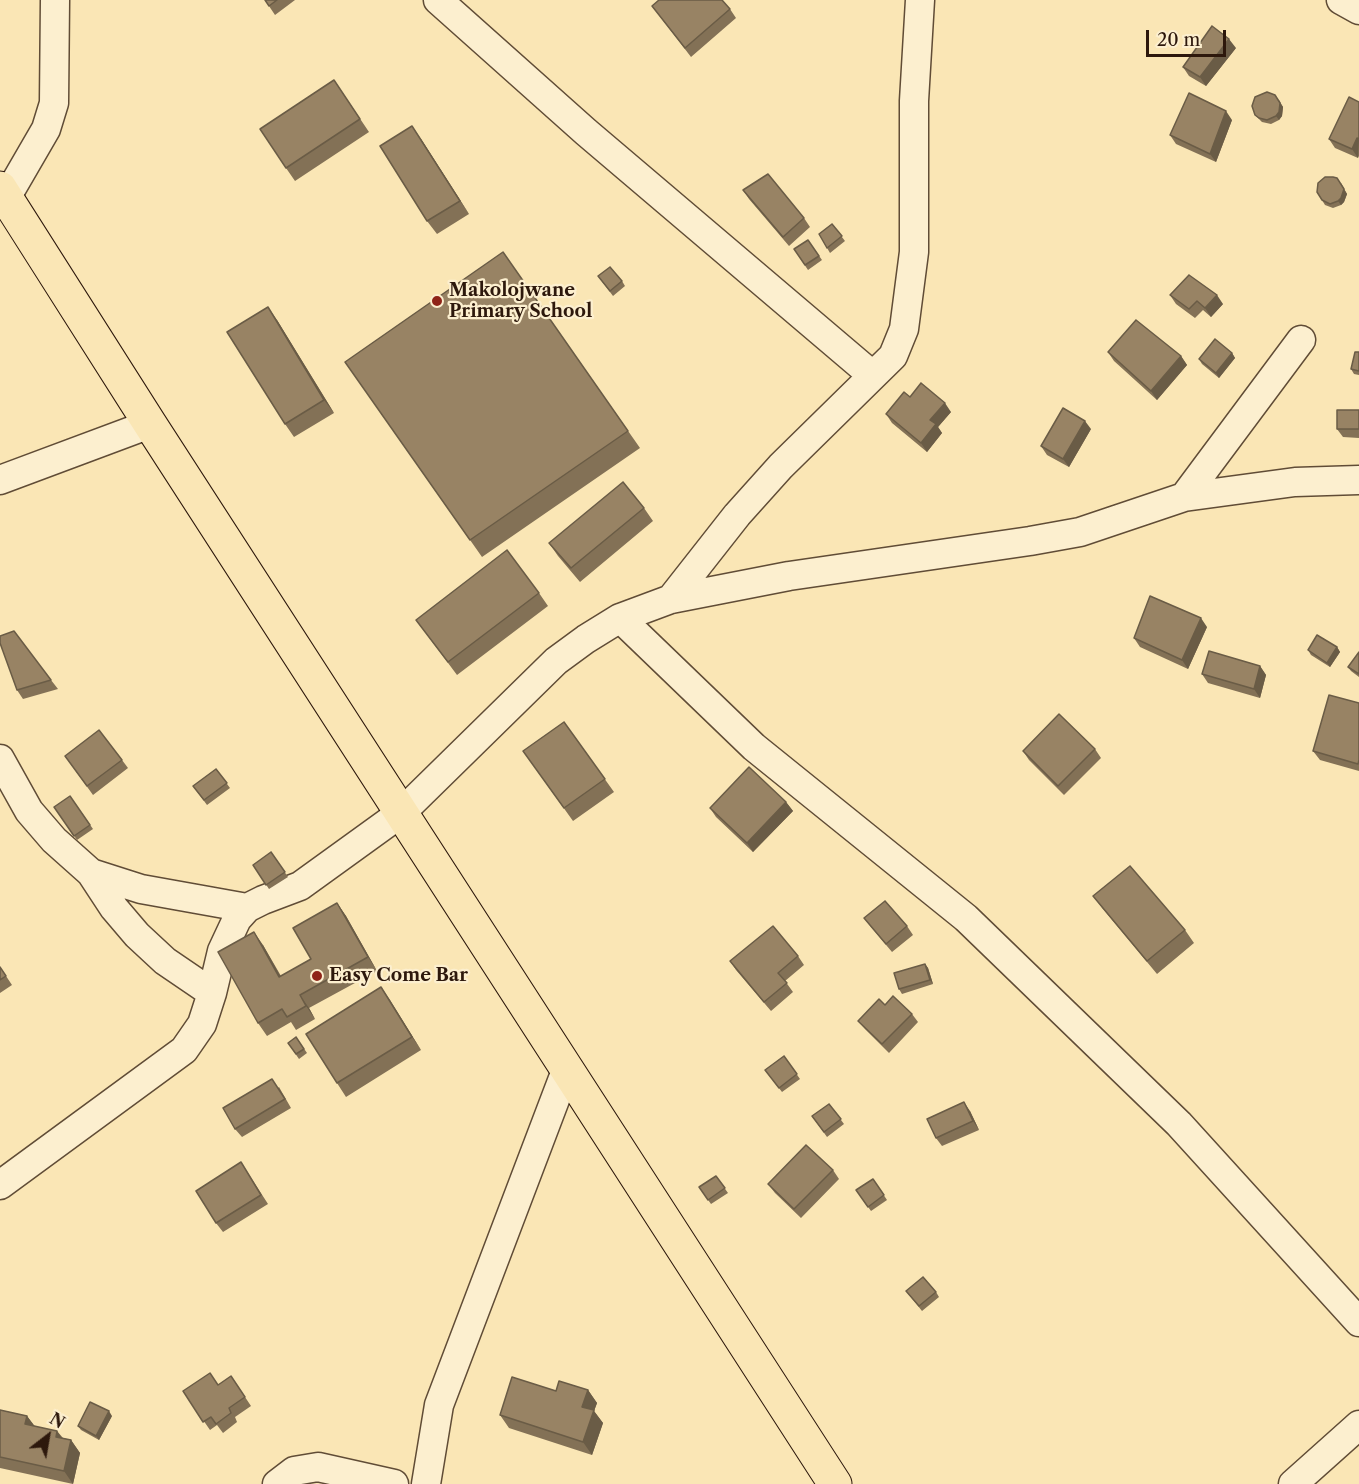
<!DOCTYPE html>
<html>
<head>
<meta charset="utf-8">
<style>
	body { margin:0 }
	#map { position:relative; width:1359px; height:1484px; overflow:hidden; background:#fae6b5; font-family:"Libre Caslon Text",serif }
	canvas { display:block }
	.north { position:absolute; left:18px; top:1406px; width:60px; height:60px; -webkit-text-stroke:4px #fcefcf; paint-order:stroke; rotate:31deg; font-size:16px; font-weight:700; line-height:24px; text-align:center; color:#2d180c }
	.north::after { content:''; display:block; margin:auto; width:21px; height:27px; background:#2d180c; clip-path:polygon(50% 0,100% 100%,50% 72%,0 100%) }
	.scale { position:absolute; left:1146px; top:30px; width:80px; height:27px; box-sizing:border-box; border:3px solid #2d180c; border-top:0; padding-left:8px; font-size:18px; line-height:21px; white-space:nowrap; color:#2d180c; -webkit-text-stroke:4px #fcefcf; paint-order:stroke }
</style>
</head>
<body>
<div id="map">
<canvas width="1359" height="1484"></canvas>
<div class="north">N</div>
<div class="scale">20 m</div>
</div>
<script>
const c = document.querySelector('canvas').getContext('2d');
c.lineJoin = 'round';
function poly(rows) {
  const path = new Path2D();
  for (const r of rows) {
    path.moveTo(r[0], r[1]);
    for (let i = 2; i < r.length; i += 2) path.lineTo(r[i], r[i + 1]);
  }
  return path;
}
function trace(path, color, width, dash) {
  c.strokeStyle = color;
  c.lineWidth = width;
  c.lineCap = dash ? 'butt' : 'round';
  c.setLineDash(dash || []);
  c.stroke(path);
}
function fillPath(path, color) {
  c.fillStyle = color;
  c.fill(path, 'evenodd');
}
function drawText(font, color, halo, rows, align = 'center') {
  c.font = font + ' "Libre Caslon Text",serif';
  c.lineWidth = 4.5;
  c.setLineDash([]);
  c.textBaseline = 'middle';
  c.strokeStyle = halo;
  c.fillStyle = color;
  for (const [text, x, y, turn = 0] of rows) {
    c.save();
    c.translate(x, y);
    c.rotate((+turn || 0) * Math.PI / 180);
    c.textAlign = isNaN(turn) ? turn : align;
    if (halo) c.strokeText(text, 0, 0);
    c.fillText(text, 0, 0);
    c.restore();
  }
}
const minor = poly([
	[438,0,586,132,872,375],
	[1341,0,1359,10],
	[6,198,46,129,54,103,55,0],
	[0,480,150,424],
	[1184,497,1301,340],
	[671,599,737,515,781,466,893,356,904,329,914,252,914,101,920,0],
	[620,618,754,747,966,918,1179,1124,1359,1322],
	[0,759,29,811,54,840,91,873,141,889,247,908],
	[91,873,114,908,137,935,165,961,212,993],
	[0,1185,184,1050,202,1024,212,993,222,951,237,919,247,908,263,900,300,886,401,813,556,661,586,639,620,618,671,599,789,576,1030,541,1080,532,1184,497,1295,482,1359,480],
	[277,1484,294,1471,318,1467,394,1484],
	[426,1484,439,1405,567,1068],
	[1293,1484,1359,1425]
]);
const major = poly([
	[0,188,150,424,835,1484]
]);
const wall = poly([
	[265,0,295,0,275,15],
	[652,6,730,9,736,18,691,57],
	[1236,48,1206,86,1189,76,1183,67],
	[334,80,369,132,295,181,286,168],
	[1279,100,1283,107,1282,116,1279,120,1271,124,1262,122,1255,115],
	[1359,102,1359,156,1358,158,1335,148,1329,139],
	[1232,120,1216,162,1176,144,1170,135],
	[421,139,469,214,437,234,427,221],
	[1341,183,1347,194,1344,202,1341,205,1333,208,1325,205,1317,192],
	[743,190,804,218,810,227,789,246,749,199],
	[832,224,845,241,830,253,819,234],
	[808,240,822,260,808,270,794,249],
	[503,252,640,448,482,557,345,362],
	[598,276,622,281,625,286,613,296],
	[1170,295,1223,304,1211,317,1203,310,1195,318,1176,304],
	[277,320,334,413,294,437,285,424],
	[1108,352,1181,356,1187,365,1157,400,1114,361],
	[1359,352,1359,375,1354,374,1351,369],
	[1232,353,1235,358,1219,378,1202,364,1199,359],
	[910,397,951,412,938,427,942,433,927,452,892,423,886,414],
	[1359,410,1359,438,1343,437,1337,429],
	[1091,429,1069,467,1047,455,1041,446],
	[644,508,653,521,580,582,558,556,549,543],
	[539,593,548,606,457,675,416,620],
	[1207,627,1188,669,1140,647,1134,638],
	[1337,647,1340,652,1330,667,1311,655,1308,650],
	[1359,652,1359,677,1351,671,1348,667],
	[1260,666,1266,675,1260,698,1208,683,1202,674],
	[51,680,58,689,23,699,17,690],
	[1359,703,1359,771,1320,760,1313,751],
	[564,722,614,792,573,821,523,751],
	[1095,749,1101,758,1064,795,1029,760,1023,751],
	[65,756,122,760,128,768,93,795],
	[216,769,230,788,207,805,193,786],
	[70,796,93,829,77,840,54,807],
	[786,802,793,811,753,852,716,817,710,808],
	[271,852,288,877,269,889,253,865],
	[1093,896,1185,930,1194,943,1157,974,1103,909],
	[337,903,346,916,377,971,309,1008,315,1019,296,1030,291,1022,267,1036,258,1023,263,945,281,976,311,959],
	[864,918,907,926,913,935,892,952,871,927],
	[798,956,804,965,785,981,793,992,771,1011,736,970,730,961],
	[925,964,928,968,933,984,902,994,899,989],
	[0,967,12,985,0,993],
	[381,987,421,1050,346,1097,337,1083],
	[885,1005,912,1014,918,1022,889,1053,865,1029,858,1021],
	[296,1037,307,1053,299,1059,288,1043],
	[784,1056,800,1079,782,1092,765,1070],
	[279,1087,291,1108,242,1137,235,1129],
	[829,1104,844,1124,827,1137,812,1116],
	[970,1111,979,1130,942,1146,936,1138],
	[241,1162,268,1204,223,1232,216,1223],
	[833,1170,839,1179,801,1218,775,1193,768,1184],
	[716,1176,728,1193,711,1204,699,1187],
	[873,1179,887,1200,871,1211,856,1190],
	[906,1291,936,1292,939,1297,922,1311],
	[231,1376,251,1406,235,1417,237,1422,223,1433,217,1425,210,1430,183,1391,218,1385],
	[588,1390,597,1403,594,1411,603,1423,592,1455,509,1428,500,1415,556,1391],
	[0,1410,27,1416,34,1426,57,1431,63,1438,71,1440,80,1453,73,1484,0,1468],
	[112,1416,99,1440,81,1430,78,1426]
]);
const shadedWall = poly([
	[1229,39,1236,48,1206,86,1200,77],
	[1275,95,1283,107,1282,116,1279,120,1276,116],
	[1226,111,1232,120,1216,162,1210,154],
	[412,126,421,139,469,214,460,201],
	[1357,138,1359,140,1358,158,1352,149],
	[1337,178,1347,194,1344,202,1341,205,1338,201],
	[1217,295,1223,304,1211,317,1205,308],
	[268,307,277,320,334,413,324,400],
	[1232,353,1235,358,1219,378,1216,373],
	[1181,356,1187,365,1157,400,1151,391],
	[945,403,951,412,938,427,942,433,927,452,921,443,930,420],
	[1085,421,1091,429,1069,467,1063,459],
	[1201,618,1207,627,1188,669,1182,660],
	[1337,647,1340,652,1330,667,1327,663],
	[1260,666,1266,675,1260,698,1254,689],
	[786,802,793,811,753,852,747,843],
	[337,903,346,916,377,971,368,957],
	[254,932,263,945,288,990,279,977],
	[925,964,928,968,933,984,930,980],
	[381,987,390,1000,421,1050,412,1037],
	[300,995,309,1008,315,1019,306,1006],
	[964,1102,970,1111,979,1130,973,1121],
	[588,1390,597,1403,594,1411,603,1423,592,1455,583,1442,582,1407],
	[109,1411,112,1416,99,1440,96,1436],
	[27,1416,37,1429,25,1424],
	[57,1431,66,1444,56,1437],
	[71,1440,80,1453,73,1484,64,1471]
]);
const building = poly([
	[265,0,277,0,269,6,265,0],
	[659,0,722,0,730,9,685,48,652,6,659,0],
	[1212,26,1229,39,1200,77,1183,67,1212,26],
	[334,80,360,119,286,168,260,129,334,80],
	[1267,92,1275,95,1280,103,1279,112,1276,116,1267,120,1259,118,1255,115,1252,106,1255,97,1267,92],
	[1189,93,1226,111,1210,154,1170,135,1189,93],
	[1349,97,1359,102,1359,139,1357,138,1352,149,1329,139,1349,97],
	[412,126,460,201,427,221,380,146,412,126],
	[768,174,804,218,783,237,743,190,768,174],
	[1325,177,1333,177,1337,178,1344,189,1341,198,1338,201,1330,204,1322,200,1317,192,1318,183,1325,177],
	[832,224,842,236,827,248,819,234,832,224],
	[808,240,819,256,805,265,794,249,808,240],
	[503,252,628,431,470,540,345,362,503,252],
	[610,267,622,281,610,291,598,276,610,267],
	[1189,275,1217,295,1205,308,1197,301,1189,309,1170,295,1189,275],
	[268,307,324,400,285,424,227,332,268,307],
	[1136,320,1181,356,1151,391,1108,352,1136,320],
	[1215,339,1232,353,1216,373,1199,359,1215,339],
	[1355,352,1359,352,1359,371,1351,369,1355,352],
	[921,383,945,403,930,420,936,424,921,443,886,414,904,392,910,397,921,383],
	[1063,408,1085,421,1063,459,1041,446,1063,408],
	[1337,410,1359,410,1359,429,1337,429,1337,410],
	[623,482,644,508,571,568,549,543,623,482],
	[507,550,539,593,448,662,416,620,507,550],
	[1150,596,1201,618,1182,660,1134,638,1150,596],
	[14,631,51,680,17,690,0,643,0,636,14,631],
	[1317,635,1337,647,1327,663,1308,650,1317,635],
	[1209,651,1260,666,1254,689,1202,674,1209,651],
	[1359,652,1359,674,1348,667,1359,652],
	[1329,695,1359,703,1359,760,1358,764,1313,751,1329,695],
	[1059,714,1095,749,1058,786,1023,751,1059,714],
	[564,722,605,779,564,808,523,751,564,722],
	[99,730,122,760,87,786,65,756,99,730],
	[749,767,786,802,747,843,710,808,749,767],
	[216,769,227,783,204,800,193,786,216,769],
	[70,796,90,825,74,836,54,807,70,796],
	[271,852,285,872,266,885,253,865,271,852],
	[1130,866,1185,930,1147,961,1093,896,1130,866],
	[885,901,907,926,886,944,864,918,885,901],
	[337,903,368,957,300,995,306,1006,287,1017,282,1009,258,1023,218,952,254,932,279,977,311,959,293,928,337,903],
	[773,926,798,956,778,973,787,983,764,1002,730,961,773,926],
	[925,964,930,980,899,989,894,973,925,964],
	[0,967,6,976,0,980,0,967],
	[381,987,412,1037,337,1083,306,1034,381,987],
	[893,996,912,1014,882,1044,858,1021,879,999,885,1005,893,996],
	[296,1037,304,1049,296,1054,288,1043,296,1037],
	[784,1056,797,1074,779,1088,765,1070,784,1056],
	[272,1079,285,1099,235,1129,223,1108,272,1079],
	[964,1102,973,1121,936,1138,927,1119,964,1102],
	[829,1104,841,1119,824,1132,812,1116,829,1104],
	[806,1145,833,1170,794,1209,768,1184,806,1145],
	[241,1162,261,1195,216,1223,196,1191,241,1162],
	[716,1176,725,1188,708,1200,699,1187,716,1176],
	[873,1179,884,1195,868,1207,856,1190,873,1179],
	[923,1277,936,1292,919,1306,906,1291,923,1277],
	[210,1373,218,1385,231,1376,245,1397,229,1408,231,1413,216,1424,211,1417,203,1422,183,1391,210,1373],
	[512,1377,556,1391,559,1381,588,1390,582,1407,594,1410,583,1442,500,1415,512,1377],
	[90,1402,109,1411,96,1436,78,1426,90,1402],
	[0,1410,27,1416,25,1424,57,1431,56,1437,71,1440,64,1471,0,1457,0,1410]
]);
const markers = [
	[437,301,6,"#8f2418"],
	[317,976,6,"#8f2418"]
];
const poiNames = [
	["Makolojwane",449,291],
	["Primary School",449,312],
	["Easy Come Bar",329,976]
];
trace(minor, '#604c36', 31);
trace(major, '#2d180c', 35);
trace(minor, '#fcefcf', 28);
trace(major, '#fae6b5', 33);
fillPath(wall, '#837156');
fillPath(shadedWall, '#6a5c46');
fillPath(building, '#988364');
trace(building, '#6a5c46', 1.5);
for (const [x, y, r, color] of markers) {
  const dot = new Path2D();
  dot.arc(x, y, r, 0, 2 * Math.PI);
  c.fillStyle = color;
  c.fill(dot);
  trace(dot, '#fcefcf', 2);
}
drawText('bold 18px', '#2d180c', '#fcefcf', poiNames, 'left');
</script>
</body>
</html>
